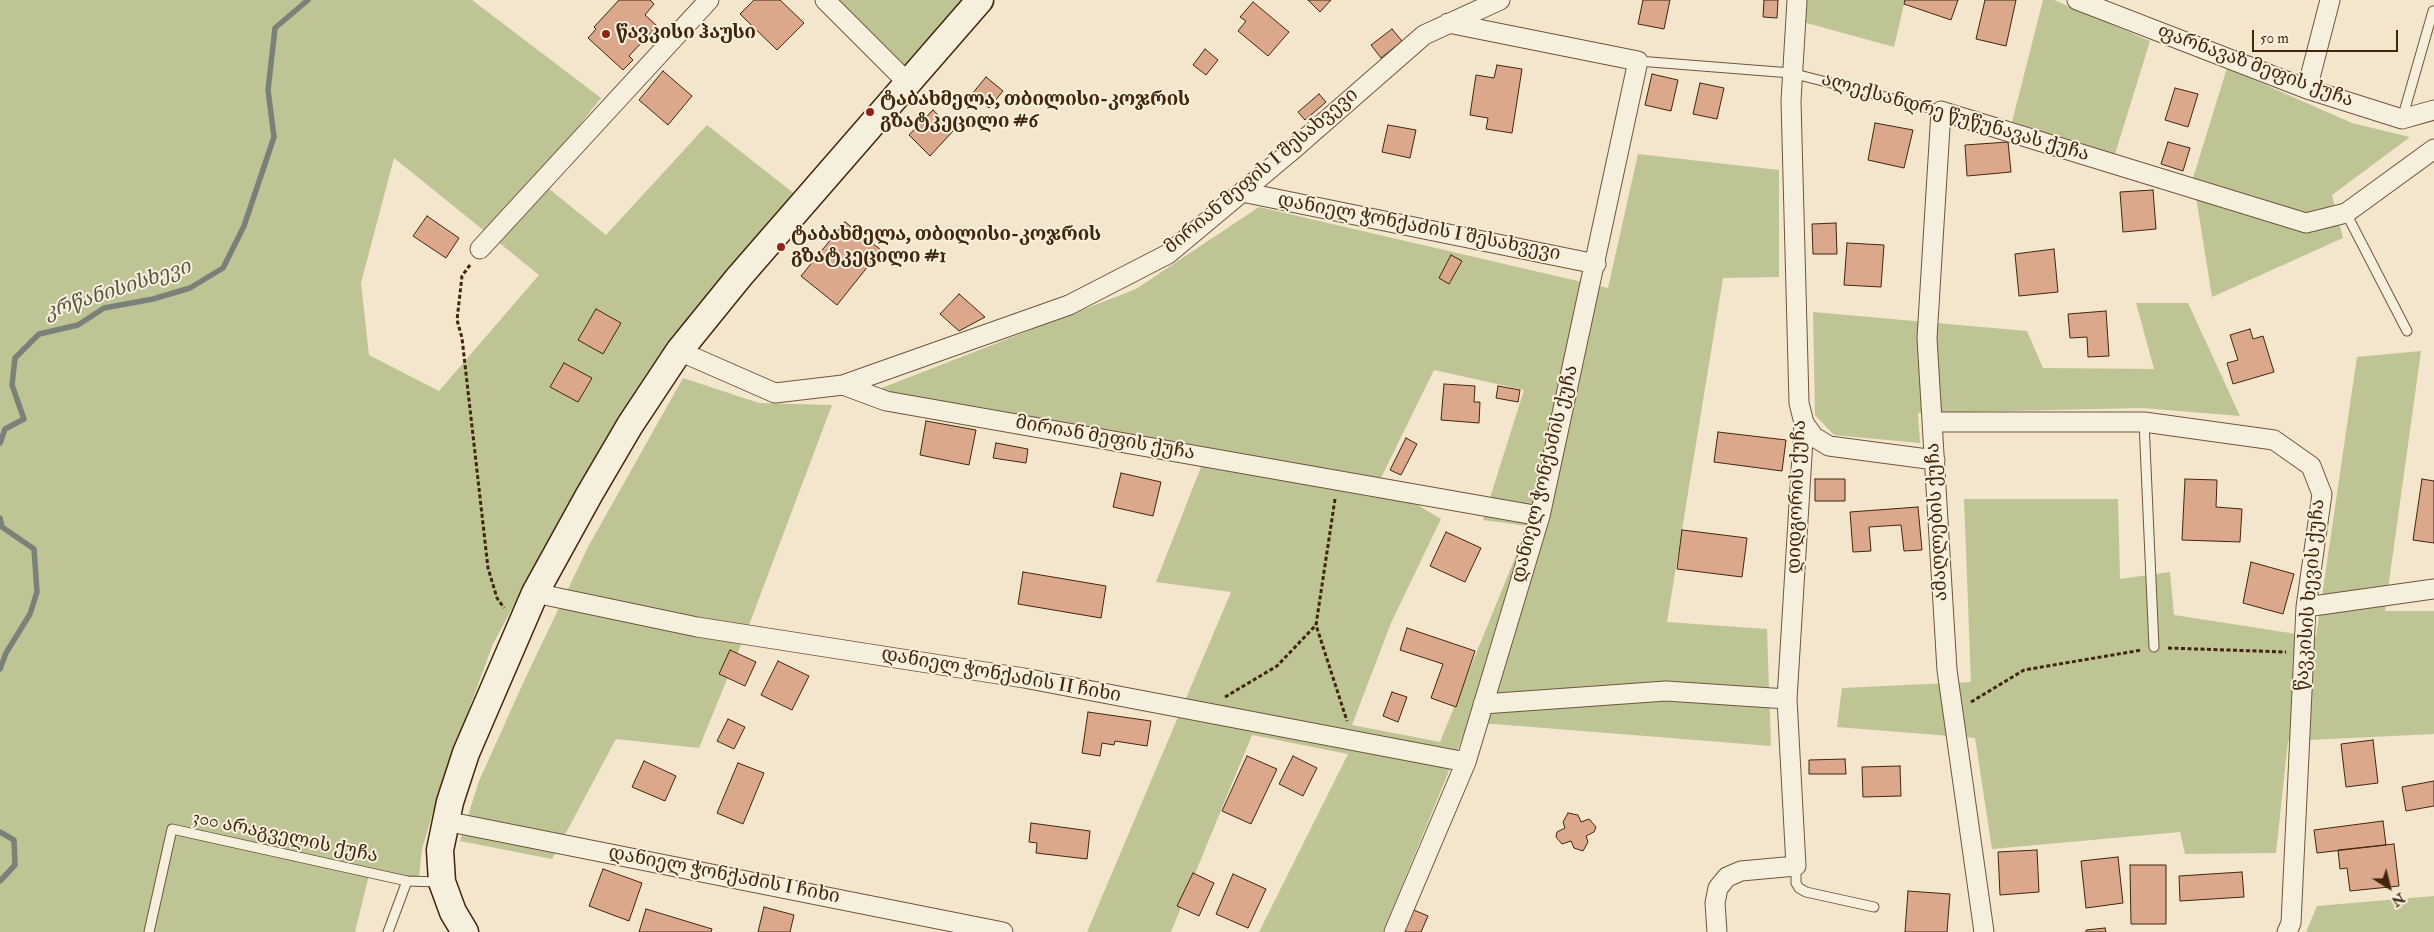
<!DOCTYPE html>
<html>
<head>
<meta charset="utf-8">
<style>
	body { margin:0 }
	#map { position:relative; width:2434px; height:932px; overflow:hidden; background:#f3e6cd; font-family:"IM FELL Double Pica",serif }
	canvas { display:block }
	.north { position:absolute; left:2364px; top:862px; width:50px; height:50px; -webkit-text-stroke:4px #f7efde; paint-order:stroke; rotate:144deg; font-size:14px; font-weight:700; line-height:20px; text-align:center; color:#41260c }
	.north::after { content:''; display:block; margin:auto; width:18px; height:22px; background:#41260c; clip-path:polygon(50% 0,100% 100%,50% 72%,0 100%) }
	.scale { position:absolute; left:2252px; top:30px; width:146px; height:22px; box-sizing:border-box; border:2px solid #41260c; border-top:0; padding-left:6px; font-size:15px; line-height:18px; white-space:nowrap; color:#41260c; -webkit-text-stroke:4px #f7efde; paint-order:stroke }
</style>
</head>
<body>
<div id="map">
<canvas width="2434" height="932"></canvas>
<div class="north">N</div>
<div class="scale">50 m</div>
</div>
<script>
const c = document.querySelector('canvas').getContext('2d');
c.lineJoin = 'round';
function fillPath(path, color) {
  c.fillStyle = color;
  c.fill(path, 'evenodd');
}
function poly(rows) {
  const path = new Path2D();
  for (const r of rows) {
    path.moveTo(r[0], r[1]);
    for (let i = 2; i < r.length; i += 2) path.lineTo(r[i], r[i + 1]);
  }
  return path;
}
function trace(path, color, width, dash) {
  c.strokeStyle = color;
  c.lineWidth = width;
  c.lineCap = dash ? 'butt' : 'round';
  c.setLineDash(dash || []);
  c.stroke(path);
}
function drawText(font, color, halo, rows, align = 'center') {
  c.font = font + ' "IM FELL Double Pica","Noto Serif Georgian",serif';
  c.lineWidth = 4;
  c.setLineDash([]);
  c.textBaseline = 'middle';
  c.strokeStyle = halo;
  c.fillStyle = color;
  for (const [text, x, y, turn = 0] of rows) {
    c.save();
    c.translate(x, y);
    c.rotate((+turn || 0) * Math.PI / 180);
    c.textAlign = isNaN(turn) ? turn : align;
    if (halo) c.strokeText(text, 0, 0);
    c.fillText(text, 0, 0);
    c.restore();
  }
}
const green = poly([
	[0,0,472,0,601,98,537,179,606,235,707,125,796,195,544,549,493,644,441,785,422,849,418,887,369,875,355,932,0,932],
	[394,158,539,275,439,391,369,355,361,283],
	[839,0,967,0,909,69],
	[1805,0,1905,0,1894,47,1803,22],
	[2043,0,2054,0,2150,41,2115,154,2012,122],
	[2227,68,2352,123,2410,137,2332,195,2343,238,2212,297,2193,178],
	[1638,154,1779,170,1779,277,1723,278,1667,622,1767,629,1771,746,1469,722,1383,932,1259,932,1348,754,1252,735,1171,932,1087,932,1231,592,1156,582,1208,449,903,395,879,389,1136,289,1259,207,1608,288],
	[1434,370,1524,390,1483,520,1528,526,1440,742,1352,725,1391,623,1441,519,1379,482],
	[2136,303,2188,303,2240,416,2142,408,1918,413,1920,443,1834,435,1815,415,1813,312,2027,331,2043,368,2154,369],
	[2421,351,2385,611,2434,611,2434,734,2288,741,2276,853,2185,854,2180,832,1992,849,1975,738,1837,727,1842,688,1971,682,1964,499,2118,499,2120,579,2170,572,2174,615,2316,637,2357,357],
	[683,378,759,403,832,405,749,625,699,748,616,739,552,859,460,841,479,781,524,681,588,547],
	[2434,896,2434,932,2306,932,2317,906]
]);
const stream = poly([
	[0,443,5,429,24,419,12,385,15,358,39,334,78,325,104,308,153,299,190,288,223,268,244,226,274,137,268,90,275,28,308,0],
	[0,518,2,527,34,549,37,592,30,614,6,653,0,669],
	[0,832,14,840,15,865,0,881]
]);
const building = poly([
	[619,0,650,0,654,4,645,15,657,26,629,56,633,60,623,70,588,38,596,29,594,27,619,0],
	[754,0,780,0,804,23,777,50,740,14,754,0],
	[1308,0,1331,0,1320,12,1308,0],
	[1643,0,1670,0,1664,29,1638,24,1643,0],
	[1764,0,1778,0,1777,18,1763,17,1764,0],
	[1905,0,1958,0,1951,20,1904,4,1905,0],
	[1985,0,2016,0,2006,46,1976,39,1985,0],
	[1253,2,1289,32,1268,56,1238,31,1246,21,1240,17,1253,2],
	[1392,29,1402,41,1381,58,1371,45,1392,29],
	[1205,49,1218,60,1206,75,1193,65,1205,49],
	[1497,65,1522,69,1512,133,1486,129,1488,118,1470,115,1476,75,1494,78,1497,65],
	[663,71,692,96,668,125,639,100,663,71],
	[1652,74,1678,80,1671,111,1645,105,1652,74],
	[986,77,1003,91,989,108,972,94,986,77],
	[1700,83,1724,88,1717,119,1693,114,1700,83],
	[2175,88,2198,94,2188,127,2165,120,2175,88],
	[1319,94,1326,102,1305,120,1298,112,1319,94],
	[933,110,954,130,930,156,909,135,933,110],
	[1875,123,1913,130,1904,168,1868,160,1875,123],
	[1388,125,1416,130,1410,158,1382,152,1388,125],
	[2008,142,2011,172,1967,176,1965,145,2008,142],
	[2168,142,2190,148,2183,171,2161,164,2168,142],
	[2153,190,2156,229,2123,232,2120,192,2153,190],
	[427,216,459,238,446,258,413,236,427,216],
	[845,222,881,250,837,305,801,276,845,222],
	[1836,223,1837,254,1813,254,1812,224,1836,223],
	[1847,243,1884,245,1881,287,1844,285,1847,243],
	[2054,249,2058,292,2019,296,2015,254,2054,249],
	[1451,255,1462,261,1449,284,1439,278,1451,255],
	[959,294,985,317,959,331,940,314,959,294],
	[596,309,621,323,603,354,578,340,596,309],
	[2106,311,2109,356,2088,357,2087,337,2070,338,2068,314,2106,311],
	[2250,329,2253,339,2263,336,2274,372,2233,384,2227,363,2238,360,2230,335,2250,329],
	[564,363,592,378,578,402,550,387,564,363],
	[1444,384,1475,386,1474,402,1480,402,1479,423,1441,420,1444,384],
	[1498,386,1520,390,1518,402,1496,398,1498,386],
	[926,421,976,430,969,465,920,455,926,421],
	[1718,432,1786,440,1782,471,1714,462,1718,432],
	[1406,438,1417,444,1401,475,1390,470,1406,438],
	[996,443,1028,449,1026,463,993,458,996,443],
	[1121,473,1161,482,1153,516,1113,507,1121,473],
	[1815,479,1845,479,1845,501,1815,501,1815,479],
	[2185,479,2217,480,2216,507,2242,509,2240,542,2182,540,2185,479],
	[2422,479,2434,481,2434,543,2413,540,2422,479],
	[1918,507,1922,550,1904,551,1901,525,1869,527,1871,551,1853,552,1850,512,1918,507],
	[1682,530,1747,538,1742,577,1677,569,1682,530],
	[1446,532,1481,548,1465,582,1430,566,1446,532],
	[2251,562,2294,574,2283,614,2243,603,2251,562],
	[1023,572,1106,586,1101,618,1018,604,1023,572],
	[1407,628,1475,651,1456,707,1431,698,1443,664,1400,650,1407,628],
	[730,650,756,662,745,686,719,674,730,650],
	[778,661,809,676,792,710,761,695,778,661],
	[1392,692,1407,697,1398,722,1383,716,1392,692],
	[1088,712,1151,721,1147,746,1115,741,1114,745,1102,743,1100,756,1082,753,1088,712],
	[728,719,745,727,734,749,717,741,728,719],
	[2373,740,2378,783,2346,787,2341,744,2373,740],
	[1247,756,1277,769,1251,824,1222,811,1247,756],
	[1293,756,1317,768,1303,796,1279,784,1293,756],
	[1845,759,1846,774,1809,774,1809,760,1845,759],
	[644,761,676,776,665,801,632,787,644,761],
	[738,763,764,773,743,824,717,813,738,763],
	[1900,766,1901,796,1863,797,1862,767,1900,766],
	[2434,781,2434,806,2406,811,2402,787,2434,781],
	[1568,813,1578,815,1581,822,1589,819,1596,827,1594,832,1586,836,1588,842,1583,851,1574,848,1571,841,1562,844,1556,837,1557,832,1565,828,1563,822,1568,813],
	[2383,821,2386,845,2317,853,2314,830,2383,821],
	[1031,823,1090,831,1087,859,1036,853,1037,843,1029,842,1031,823],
	[2394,844,2399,886,2350,891,2347,868,2340,869,2338,850,2394,844],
	[2037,850,2039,892,2000,895,1998,852,2037,850],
	[2118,857,2123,903,2086,908,2081,861,2118,857],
	[2130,865,2166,865,2166,924,2131,924,2130,865],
	[603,869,642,883,629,921,589,906,603,869],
	[2242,872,2244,897,2180,901,2179,876,2242,872],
	[1193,873,1214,883,1199,916,1177,906,1193,873],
	[1233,874,1266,889,1248,928,1216,914,1233,874],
	[1908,891,1950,894,1947,932,1905,932,1908,891],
	[764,907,794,915,790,932,758,932,764,907],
	[1409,908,1428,916,1421,932,1398,932,1409,908],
	[646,909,712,929,711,932,639,932,646,909],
	[2105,928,2106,932,2086,932,2086,930,2105,928]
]);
const path = poly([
	[470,265,462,276,457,320,462,338,488,568,497,598,504,608],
	[1335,499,1316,625,1347,721],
	[2168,648,2286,652],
	[1225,697,1277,666,1316,625],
	[1971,702,2024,670,2142,650]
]);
const lane = poly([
	[1638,61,1791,73,1941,111],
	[2402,119,2433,11],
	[2346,213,2407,331],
	[2144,422,2154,647],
	[1796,866,1796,883,1799,888,1806,892,1874,907],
	[149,932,172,829,407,881],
	[388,932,407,881,439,882]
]);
const street = poly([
	[825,0,908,83],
	[2077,0,2307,89,2402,119,2434,110],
	[2307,89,2330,0],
	[1242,192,1596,264],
	[480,249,709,0],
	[679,351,775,393,843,385,886,401,1540,516],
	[843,385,1069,305,1168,254,1289,153,1424,35,1500,0],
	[1932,422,2144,422,2274,440,2311,466,2322,494,2306,607,2291,923,2287,932],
	[1804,423,1814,437,1829,446,1935,460],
	[535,593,697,627,1024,678,1466,762],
	[2306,607,2434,589],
	[1483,704,1666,691,1787,699],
	[445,821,1003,932],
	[1394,932,1466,762,1540,516,1638,61,1448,23],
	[1717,932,1715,903,1718,888,1727,877,1741,871,1796,866,1787,699,1804,423,1799,403,1791,101,1797,0],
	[1984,932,1947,670,1927,338,1941,111,2306,223,2346,213,2434,149]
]);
const secondary = poly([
	[465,932,453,912,442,882,440,850,450,802,466,753,535,593,589,495,630,425,679,351,739,277,980,0]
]);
const markers = [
	[606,34,5,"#8f2418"],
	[870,112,5,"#8f2418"],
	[781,247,5,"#8f2418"]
];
const poiNames = [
	["წავკისი ჰაუსი",616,34],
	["ტაბახმელა, თბილისი-კოჯრის",880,101],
	["გზატკეცილი #6",880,123],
	["ტაბახმელა, თბილისი-კოჯრის",791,236],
	["გზატკეცილი #1",791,258]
];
const streetNames = [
	["ფარნავაზ მეფის ქუჩა",2255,67,20],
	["ალექსანდრე წუწუნავას ქუჩა",1955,118,16],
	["მირიან მეფის I შესახვევი",1262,172,-40],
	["დანიელ ჭონქაძის I შესახვევი",1419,228,11],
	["მირიან მეფის ქუჩა",1105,439,10],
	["დანიელ ჭონქაძის ქუჩა",1546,474,-76],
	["დიდგორის ქუჩა",1798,497,-88],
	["ამაღლების ქუჩა",1938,522,-93],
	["წავკისის ხევის ქუჩა",2311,595,-85],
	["დანიელ ჭონქაძის II ჩიხი",1001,676,10],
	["300 არაგველის ქუჩა",285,838,12],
	["დანიელ ჭონქაძის I ჩიხი",724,876,11]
];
const waterNames = [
	["კრწანისისხევი",118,291,-18]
];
fillPath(green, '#bfc495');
trace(stream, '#7a8179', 5.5);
fillPath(building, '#dba88c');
trace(building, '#41260c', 1);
trace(lane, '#6e563c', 11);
trace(street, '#6e563c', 21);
trace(secondary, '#41260c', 29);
trace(path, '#41260c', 3, [4, 2.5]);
trace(lane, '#f7efde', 9);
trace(street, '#f7efde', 19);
trace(secondary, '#f7efde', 26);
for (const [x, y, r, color] of markers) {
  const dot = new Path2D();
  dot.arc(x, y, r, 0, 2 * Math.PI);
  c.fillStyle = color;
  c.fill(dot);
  trace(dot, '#f7efde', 2);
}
drawText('bold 19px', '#41260c', '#f7efde', poiNames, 'left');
drawText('19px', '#41260c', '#f7efde', streetNames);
drawText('italic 20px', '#5e5343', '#f7efde', waterNames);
</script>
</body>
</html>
